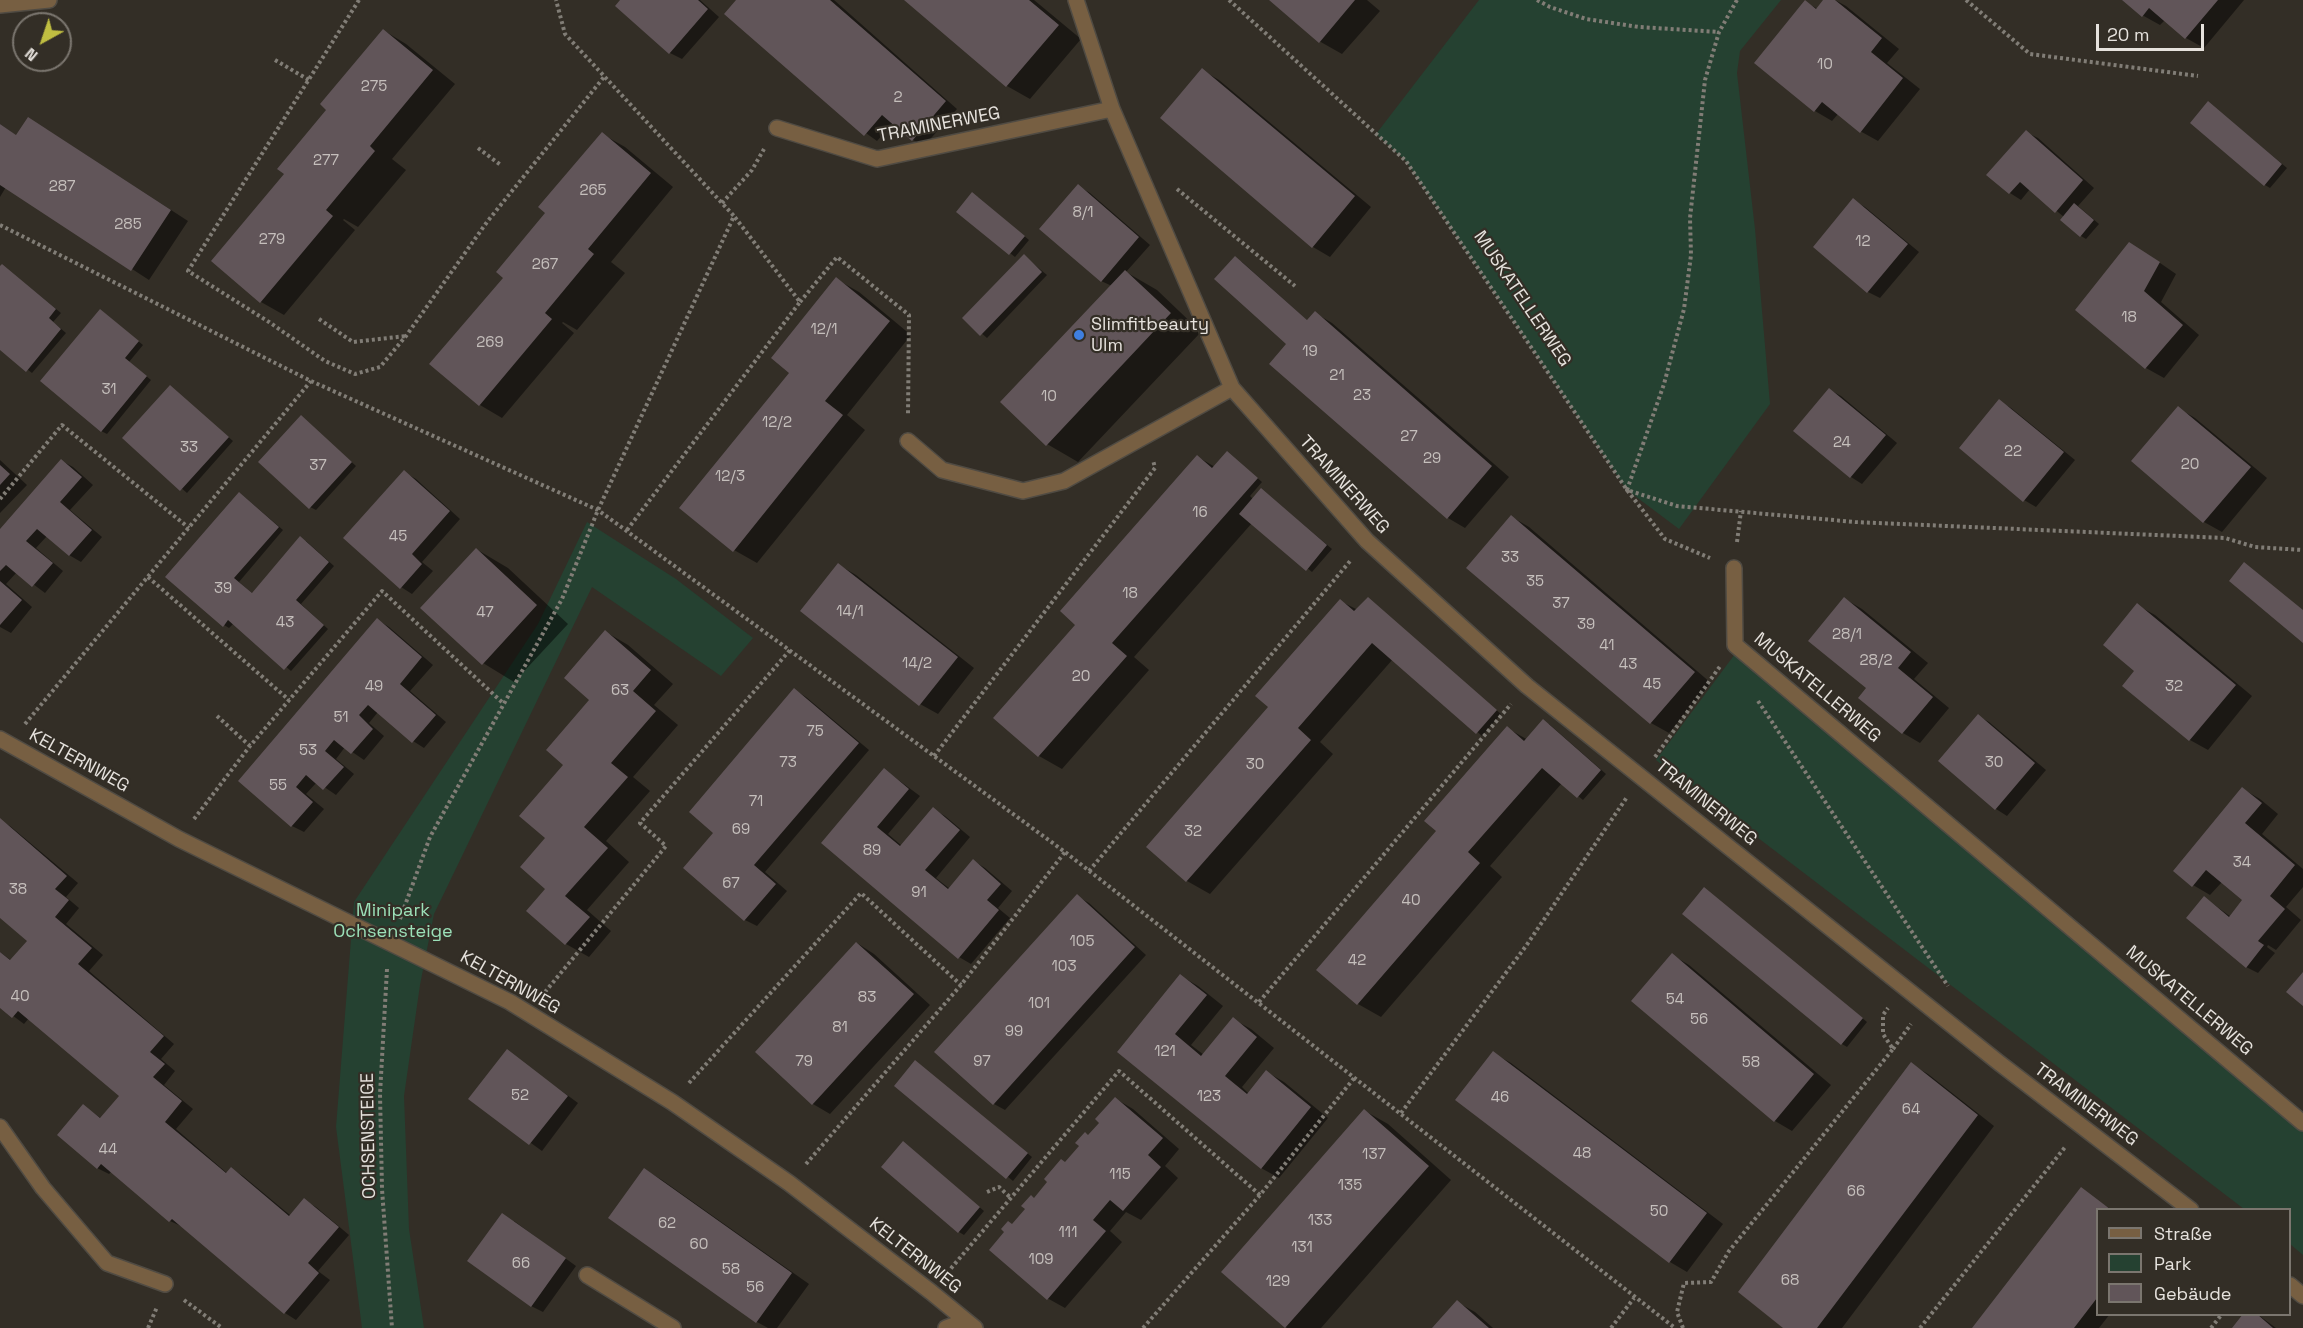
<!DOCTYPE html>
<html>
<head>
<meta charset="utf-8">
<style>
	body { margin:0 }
	#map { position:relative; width:2303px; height:1328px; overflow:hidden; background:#332e26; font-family:"Space Grotesk",sans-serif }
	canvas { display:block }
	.legend { position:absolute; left:2096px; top:1208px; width:195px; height:108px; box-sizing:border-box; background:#332e26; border:2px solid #7b766f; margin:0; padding:8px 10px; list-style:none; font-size:18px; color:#e6e2dd }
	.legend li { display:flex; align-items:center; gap:12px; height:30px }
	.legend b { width:30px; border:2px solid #7b766f }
	.north { position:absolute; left:12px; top:12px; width:60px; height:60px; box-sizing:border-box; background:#332e26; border:2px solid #7b766f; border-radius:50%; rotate:220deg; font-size:16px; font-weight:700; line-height:24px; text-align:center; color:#e6e2dd }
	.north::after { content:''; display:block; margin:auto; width:21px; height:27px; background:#c0be41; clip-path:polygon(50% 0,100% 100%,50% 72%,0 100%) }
	.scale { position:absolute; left:2096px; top:24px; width:108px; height:27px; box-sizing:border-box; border:3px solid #e6e2dd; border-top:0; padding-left:8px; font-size:18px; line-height:21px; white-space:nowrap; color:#e6e2dd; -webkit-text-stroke:4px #332e26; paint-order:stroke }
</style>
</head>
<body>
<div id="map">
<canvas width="2303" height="1328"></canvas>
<ul class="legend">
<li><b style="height:8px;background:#775f42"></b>Straße</li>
<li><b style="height:16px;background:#254131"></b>Park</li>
<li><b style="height:16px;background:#615559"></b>Gebäude</li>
</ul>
<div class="north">N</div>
<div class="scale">20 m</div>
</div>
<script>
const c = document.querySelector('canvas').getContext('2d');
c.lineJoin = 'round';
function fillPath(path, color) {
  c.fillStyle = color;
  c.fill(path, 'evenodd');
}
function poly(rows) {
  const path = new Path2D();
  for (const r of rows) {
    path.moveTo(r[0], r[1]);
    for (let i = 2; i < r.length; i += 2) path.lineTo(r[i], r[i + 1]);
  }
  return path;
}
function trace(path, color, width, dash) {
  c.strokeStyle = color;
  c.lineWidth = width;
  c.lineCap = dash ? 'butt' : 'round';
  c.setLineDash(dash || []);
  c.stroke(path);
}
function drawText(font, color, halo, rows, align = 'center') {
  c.font = font + ' "Space Grotesk",sans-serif';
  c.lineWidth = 4.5;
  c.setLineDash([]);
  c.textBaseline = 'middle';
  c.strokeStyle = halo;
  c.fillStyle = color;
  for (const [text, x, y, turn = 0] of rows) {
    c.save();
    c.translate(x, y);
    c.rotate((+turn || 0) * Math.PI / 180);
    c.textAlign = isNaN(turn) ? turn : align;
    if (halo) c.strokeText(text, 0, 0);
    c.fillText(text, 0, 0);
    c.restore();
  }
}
const green = poly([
	[1479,0,1781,0,1740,51,1737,73,1755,229,1770,404,1679,529,1627,490,1406,161,1376,134],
	[587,522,676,579,753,638,721,676,592,587,434,914,420,985,404,1096,409,1229,424,1328,362,1328,336,1127,354,902,538,624],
	[1735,654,2303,1131,2303,1255,2290,1244,2290,1210,2244,1209,1656,760]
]);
const shadow = poly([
	[622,0,700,0,719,17,682,59,670,53,617,6],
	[738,0,834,0,957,109,924,146,913,140,893,123,877,141,849,121],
	[906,0,1034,0,1081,39,1030,99,1007,86],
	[1272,0,1367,0,1380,11,1342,54,1319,41],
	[1825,0,1835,0,1846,6,1899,49,1887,63,1920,89,1878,141,1860,131,1838,114,1832,121,1815,111,1805,2,1818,9],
	[2124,0,2244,0,2204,48,2186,38,2165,20,2160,25,2142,15],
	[383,30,406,44,455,84,392,159,406,170,358,227,344,219,343,220,355,230,284,315,261,302,286,174],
	[1202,70,1219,80,1371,207,1330,257,1313,247,1162,118],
	[2209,103,2287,168,2270,188,2265,185],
	[0,124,17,136,46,129,188,221,149,280,6,187,0,197],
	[2026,132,2038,138,2094,188,2078,206,2099,224,2086,239,2081,236,2064,217,2030,189,2021,200,2010,193],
	[602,134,625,147,673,187,611,262,625,273,577,330,563,322,562,323,574,333,502,418,480,405,505,278],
	[1078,186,1090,193,1150,245,1126,272,1157,290,1201,332,1078,462,1047,444,1112,286,1101,281],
	[978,197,1029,240,1015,257,958,212],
	[1853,200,1865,207,1919,252,1880,298,1868,292],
	[2147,254,2176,274,2161,302,2199,335,2164,378,2146,368,2077,310],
	[1024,256,1047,275,987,338,964,318],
	[1241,261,1308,321,1315,313,1332,323,1509,477,1465,528,1448,518,1289,343],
	[0,269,7,269,61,313,53,322,66,333,32,373,0,348],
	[836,279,859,292,911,335,847,415,865,430,757,563,734,550,791,373],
	[101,311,143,345,129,362,151,380,107,434,101,431],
	[170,387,233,441,187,493,124,438],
	[1830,390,1841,396,1897,443,1862,484,1851,477,1795,431],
	[1999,401,2011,408,2075,460,2036,507,2024,500],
	[2178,408,2195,418,2267,478,2222,532,2204,522],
	[302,417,356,466,316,510,310,507],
	[1232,456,1262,482,1250,496,1253,499,1266,493,1332,549,1312,572,1252,523,1134,657,1149,670,1062,769,1039,756,1078,624,1198,457,1215,467],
	[0,460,27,485,0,513],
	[62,461,73,467,93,485,70,510,102,537,81,562,69,555,47,536,36,548,63,571,45,593,17,572,6,584,32,607,11,633,0,627,0,532],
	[404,472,416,479,460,519,422,562,433,571,412,594,401,587],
	[240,493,283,530,239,582,253,594,306,541,334,566,301,604,328,629,291,671,234,623,229,628,224,625],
	[1512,517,1529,527,1711,683,1669,733,1651,723,1468,568],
	[476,549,508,568,568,624,514,682,483,663],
	[839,565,856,575,974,668,938,714,920,704,803,611],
	[1368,599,1501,714,1482,736,1393,659,1320,742,1333,754,1210,894,1187,881,1148,846,1270,707,1340,601,1358,610],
	[1845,599,1862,609,1928,663,1914,679,1949,708,1920,743,1903,733,1868,688],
	[2137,605,2155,615,2252,696,2208,750,2190,740,2124,686,2136,670],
	[378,620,389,627,433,665,410,691,446,722,424,748,413,741,378,712,369,723,384,736,364,760,345,747,336,759,354,774,336,795,317,782,306,794,324,809,304,832,292,826,240,781],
	[606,632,628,645,673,684,654,705,678,725,633,777,650,791,606,841,629,862,587,910,611,931,589,957,566,944,528,911,548,889,547,838,565,765,592,700],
	[795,690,806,697,869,750,765,872,787,891,757,926,745,920,715,832],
	[1978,716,1989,722,2046,770,2007,816,1996,809,1940,761],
	[1549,724,1606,774,1583,800,1562,783,1490,866,1502,877,1381,1017,1358,1004,1438,831,1507,728,1528,740],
	[885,770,920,796,888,834,902,846,933,809,945,816,970,837,936,878,950,889,974,861,985,868,1012,891,998,908,1010,918,971,964,959,957,823,843],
	[2243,789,2260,799,2278,814,2262,834,2303,869,2303,887,2286,907,2301,920,2276,950,2268,945,2267,947,2275,953,2258,973,2246,967,2205,898,2231,917,2244,900,2222,882,2210,895,2193,885],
	[0,820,10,826,78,883,66,897,79,908,66,924,103,955,89,971,174,1044,161,1059,175,1071,164,1085,193,1109,176,1129,228,1174,232,1169,243,1176,291,1216,304,1200,316,1207,349,1235,318,1271,330,1280,296,1320,285,1313,183,1227,170,1221,112,1171,109,1174,97,1168,84,1106,102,1119,121,1096,29,1018,24,1024,0,1006,0,952,12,961,29,941,0,916],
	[1709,892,1867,1022,1847,1047,1842,1044],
	[1077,896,1089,903,1146,955,1005,1110,994,1104],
	[857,943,874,954,930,1005,830,1114,813,1104,757,1052],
	[1672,955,1689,965,1831,1085,1792,1131,1775,1121],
	[1181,976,1198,986,1223,1006,1191,1045,1204,1055,1233,1019,1251,1029,1274,1048,1242,1087,1249,1094,1267,1072,1284,1082,1328,1118,1279,1178,1261,1168,1119,1051],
	[507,1051,578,1103,542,1151,470,1099],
	[1493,1053,1511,1063,1723,1224,1687,1272,1670,1262],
	[916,1062,1032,1157,1013,1181,896,1085],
	[1911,1064,1928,1074,1994,1126,1842,1328,1785,1328],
	[1116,1099,1133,1109,1179,1149,1165,1166,1178,1178,1141,1220,1126,1212,1110,1231,1122,1242,1065,1308,1047,1298,1012,1225,1101,1122],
	[1365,1111,1388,1124,1451,1180,1321,1328,1287,1328,1223,1272],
	[908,1146,984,1211,964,1235,959,1232],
	[645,1170,662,1180,809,1284,777,1328,768,1328,757,1322,610,1217],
	[2081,1189,2112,1210,2098,1210,2098,1314,2110,1314,2099,1328,1974,1328],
	[514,1221,576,1266,543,1312,531,1306],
	[1457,1302,1475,1312,1493,1328,1434,1328],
	[2257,1314,2276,1328,2234,1328]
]);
const building = poly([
	[620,0,698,0,708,9,669,54,615,6],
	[736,0,830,0,946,101,912,141,882,115,864,136,724,14],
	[904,0,1029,0,1059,25,1006,87],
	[1269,0,1355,0,1319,43],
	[1805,0,1816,9,1823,0,1835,0,1882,38,1871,52,1903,78,1860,133,1822,102,1814,112,1754,63],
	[2122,0,2218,0,2185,39,2149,8,2142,17],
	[383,29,433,70,370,146,375,151,326,210,333,216,260,303,211,261,284,174,277,169,326,110,320,104],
	[1202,68,1355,196,1312,248,1160,118],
	[2208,101,2282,164,2264,186,2190,123],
	[28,117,171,210,131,271,0,185,0,124,16,135],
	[2026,130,2083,180,2055,213,2020,182,2009,194,1986,175],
	[602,132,651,173,588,249,594,254,545,313,552,319,479,406,429,364,503,278,496,272,545,213,538,207],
	[1078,184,1139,237,1101,282,1039,229],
	[972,192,1025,236,1009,255,956,212],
	[1853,198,1908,244,1867,293,1813,247],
	[2074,203,2094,220,2080,237,2060,220],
	[2129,242,2160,262,2144,291,2183,325,2145,369,2075,310],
	[1024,254,1042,272,980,336,962,318],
	[1235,256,1307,320,1315,311,1492,466,1447,519,1269,364,1286,344,1214,279],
	[2,264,56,309,49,318,61,329,26,372,0,350,0,266],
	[1125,270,1171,313,1046,446,1000,402],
	[836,277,890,321,825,401,843,415,733,552,679,508,789,373,771,358],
	[100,309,139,341,125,358,147,376,101,432,40,381],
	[170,385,229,437,180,491,122,438],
	[1829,388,1886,435,1850,478,1793,431],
	[1999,399,2064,452,2023,502,1959,448],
	[2178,406,2251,467,2203,523,2131,461],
	[301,415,352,462,309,509,258,462],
	[1227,451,1258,478,1112,643,1127,656,1038,757,993,718,1075,625,1060,611,1197,455,1212,468],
	[61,459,82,477,60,502,92,530,69,556,37,529,26,541,53,563,32,587,6,565,0,571,0,529],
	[0,465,10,474,0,485],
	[404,470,450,511,412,554,422,564,400,589,343,538],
	[1261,488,1327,545,1306,571,1239,514],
	[239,492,279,527,234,578,252,593,300,536,329,562,296,600,324,625,284,670,228,620,223,627,165,577],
	[1511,515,1695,672,1650,724,1466,568],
	[476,548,537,605,482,665,420,608],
	[2244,562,2303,610,2303,643,2229,581],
	[838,563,958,657,919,706,800,611],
	[0,581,22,600,0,625],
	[1368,597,1497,710,1476,734,1372,643,1298,728,1311,740,1186,882,1146,847,1268,707,1255,696,1340,599,1354,611],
	[1844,597,1911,652,1898,668,1933,697,1902,734,1858,698,1866,688,1808,641],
	[2137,603,2236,685,2189,741,2122,686,2134,671,2103,645],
	[377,618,422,657,400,684,436,715,412,743,368,705,359,715,373,729,351,754,334,740,325,751,344,767,323,790,306,775,296,787,313,802,291,827,238,781],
	[605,630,651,670,633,691,656,711,611,763,628,777,584,827,608,848,565,896,590,917,565,945,526,911,545,889,520,867,545,838,519,816,563,765,546,750,589,700,564,678],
	[794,688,859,743,754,865,776,884,744,921,683,868,713,833,689,812],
	[1978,714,2035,763,1995,810,1938,761],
	[1543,719,1601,770,1577,798,1542,768,1468,852,1480,863,1357,1005,1316,970,1436,831,1424,821,1507,726,1524,741],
	[884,768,909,789,877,827,900,846,933,807,960,830,925,870,948,889,973,859,1001,884,987,900,999,910,958,959,821,843],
	[2242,787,2262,803,2245,823,2295,865,2270,896,2285,909,2258,941,2264,945,2246,968,2186,918,2204,896,2229,917,2242,900,2206,870,2192,887,2173,871],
	[0,818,67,876,55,889,69,900,55,917,92,948,78,964,164,1036,150,1052,165,1064,153,1077,182,1101,165,1122,226,1173,231,1167,289,1216,304,1198,339,1227,308,1263,319,1273,284,1314,172,1219,169,1222,101,1164,97,1169,57,1135,83,1104,100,1118,119,1096,18,1011,12,1018,0,1008,0,952,10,960,27,941,0,918],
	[1704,887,1863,1018,1841,1045,1682,914],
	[1077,894,1135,947,993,1105,934,1052],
	[856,942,914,994,812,1105,755,1052],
	[1672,953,1814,1074,1774,1122,1631,1001],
	[2303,972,2303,1006,2286,992],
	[1180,974,1207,995,1175,1034,1201,1056,1233,1017,1257,1037,1225,1076,1247,1094,1266,1070,1311,1107,1261,1169,1117,1052],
	[507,1049,568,1096,529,1145,468,1099],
	[1493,1051,1707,1213,1669,1263,1455,1100],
	[915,1060,1028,1153,1006,1179,894,1086],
	[1911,1062,1978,1115,1817,1328,1783,1328,1738,1292],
	[1115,1097,1163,1138,1148,1155,1161,1167,1123,1211,1110,1200,1093,1220,1106,1231,1047,1300,989,1250,1004,1232,1001,1229,1008,1221,1012,1224,1025,1209,1021,1206,1031,1195,1034,1198,1047,1182,1044,1179,1061,1159,1065,1162,1079,1146,1075,1143,1085,1132,1088,1135,1099,1123,1095,1119],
	[1364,1109,1429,1166,1285,1328,1221,1272],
	[903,1141,980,1207,958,1233,881,1167],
	[644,1168,792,1273,756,1323,608,1218],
	[2081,1187,2110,1209,2097,1209,2097,1298,2074,1328,1972,1328],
	[502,1213,566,1258,531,1307,467,1261],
	[1457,1300,1489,1328,1432,1328],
	[2243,1314,2257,1314,2273,1328,2232,1328]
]);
const path = poly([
	[359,0,188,271,269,322,325,361,355,374,380,367,406,336,487,222,604,77],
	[1229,0,1406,161,1627,490,1665,539,1710,558],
	[1537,0,1550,7,1586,19,1639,27,1719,32],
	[1737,0,1719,32,1705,80,1690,218,1691,255,1684,309,1664,384,1627,490,1677,506,1855,522,2225,538,2255,547,2303,550],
	[1966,0,2030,54,2198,76],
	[275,60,309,80],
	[478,148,502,166],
	[1177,189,1295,286],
	[722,203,752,170,764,149],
	[0,225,311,381,598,510,1065,852,1675,1328],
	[800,302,837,257,909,315,908,415],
	[319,319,353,342,406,336],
	[0,499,62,425,189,528],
	[627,530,800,302,734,216],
	[1737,542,1741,511],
	[148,577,289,700],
	[1758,701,1948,986],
	[217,716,250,746],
	[25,724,311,381],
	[934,756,1155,468,1153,460],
	[1655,757,1721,665],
	[194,819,250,746,382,591,504,704],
	[1089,871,1351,560],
	[400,919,430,837,562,599,598,510,734,216,565,34,556,0],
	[387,969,380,1094,382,1189,392,1328],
	[545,992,666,846,640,823,790,650],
	[1259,1002,1511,704],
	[1893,1049,1911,1024],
	[689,1083,861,893,961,985],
	[1401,1113,1526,946,1627,797],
	[806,1164,961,985,1065,852],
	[987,1192,999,1187,1011,1198],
	[947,1273,1119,1071,1260,1195],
	[184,1300,222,1328],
	[148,1328,157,1307],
	[1143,1328,1260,1195,1355,1077],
	[1611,1328,1634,1298],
	[1683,1328,1677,1312,1684,1283,1711,1282,1729,1251,1893,1049,1883,1034,1883,1015,1888,1008],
	[1920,1328,2066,1146],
	[2211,1328,2222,1314]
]);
const minor = poly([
	[1076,0,1112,109,1232,388,1367,541,1527,686,1998,1062,2191,1210],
	[0,5,49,0],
	[777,128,877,159,1112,109],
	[908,441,942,470,1023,491,1064,481,1232,388],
	[1734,568,1735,645,2303,1123],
	[0,739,179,839,510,1002,672,1102,789,1183,931,1292,975,1328],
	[0,1127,43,1188,107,1263,165,1284],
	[587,1275,673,1328],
	[2290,1285,2303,1296],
	[946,1328,965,1321]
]);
const markers = [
	[1079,335,6,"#3f7fe0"]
];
const numberNames = [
	["10",1825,65],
	["275",374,87],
	["2",898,98],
	["277",326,161],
	["287",62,187],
	["265",593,191],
	["8/1",1083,213],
	["285",128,225],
	["279",272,240],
	["12",1863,242],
	["267",545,265],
	["18",2129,318],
	["12/1",824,330],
	["269",490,343],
	["19",1310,352],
	["21",1337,376],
	["31",109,390],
	["23",1362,396],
	["10",1049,397],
	["12/2",777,423],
	["27",1409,437],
	["24",1842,443],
	["33",189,448],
	["22",2013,452],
	["29",1432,459],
	["20",2190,465],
	["37",318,466],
	["12/3",730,477],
	["16",1200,513],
	["45",398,537],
	["33",1510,558],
	["35",1535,582],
	["39",223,589],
	["18",1130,594],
	["37",1561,604],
	["14/1",850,612],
	["47",485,613],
	["43",285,623],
	["39",1586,625],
	["28/1",1847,635],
	["41",1607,646],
	["28/2",1876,661],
	["14/2",917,664],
	["43",1628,665],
	["20",1081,677],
	["45",1652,685],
	["49",374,687],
	["32",2174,687],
	["63",620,691],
	["51",341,718],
	["75",815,732],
	["53",308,751],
	["73",788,763],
	["30",1994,763],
	["30",1255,765],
	["55",278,786],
	["71",756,802],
	["69",741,830],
	["32",1193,832],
	["89",872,851],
	["34",2242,863],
	["67",731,884],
	["38",18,890],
	["91",919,893],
	["40",1411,901],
	["105",1082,942],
	["42",1357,961],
	["103",1064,967],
	["40",20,997],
	["83",867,998],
	["54",1675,1000],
	["101",1039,1004],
	["56",1699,1020],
	["81",840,1028],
	["99",1014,1032],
	["121",1165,1052],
	["79",804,1062],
	["97",982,1062],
	["58",1751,1063],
	["52",520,1096],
	["123",1209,1097],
	["46",1500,1098],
	["64",1911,1110],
	["44",108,1150],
	["48",1582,1154],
	["137",1374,1155],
	["115",1120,1175],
	["135",1350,1186],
	["66",1856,1192],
	["50",1659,1212],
	["133",1320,1221],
	["62",667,1224],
	["111",1068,1233],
	["60",699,1245],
	["131",1302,1248],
	["109",1041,1260],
	["66",521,1264],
	["58",731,1270],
	["68",1790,1281],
	["129",1278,1282],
	["56",755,1288]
];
const streetNames = [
	["TRAMINERWEG",939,125,-11],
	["MUSKATELLERWEG",1522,299,56],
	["TRAMINERWEG",1344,485,48],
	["MUSKATELLERWEG",1817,688,40],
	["KELTERNWEG",79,761,29],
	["TRAMINERWEG",1706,803,39],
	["KELTERNWEG",510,983,29],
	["MUSKATELLERWEG",2189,1001,40],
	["TRAMINERWEG",2086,1105,37],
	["OCHSENSTEIGE",369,1136,-91],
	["KELTERNWEG",915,1256,38]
];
const poiNames = [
	["Slimfitbeauty",1091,325],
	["Ulm",1091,346]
];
const parkNames = [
	["Minipark",393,911],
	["Ochsensteige",393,932]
];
fillPath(green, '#254131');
fillPath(shadow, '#0007');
fillPath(building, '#615559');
trace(minor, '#504b43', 18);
trace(path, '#817d76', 4, [3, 3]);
trace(minor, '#775f42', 15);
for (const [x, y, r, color] of markers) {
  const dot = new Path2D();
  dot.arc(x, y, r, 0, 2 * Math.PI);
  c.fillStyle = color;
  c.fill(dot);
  trace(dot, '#332e26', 2);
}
drawText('15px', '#c5bfbc', null, numberNames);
drawText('18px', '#e6e2dd', '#332e26', streetNames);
drawText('18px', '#e6e2dd', '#332e26', poiNames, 'left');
drawText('18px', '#9be0b8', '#332e26', parkNames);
</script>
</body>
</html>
